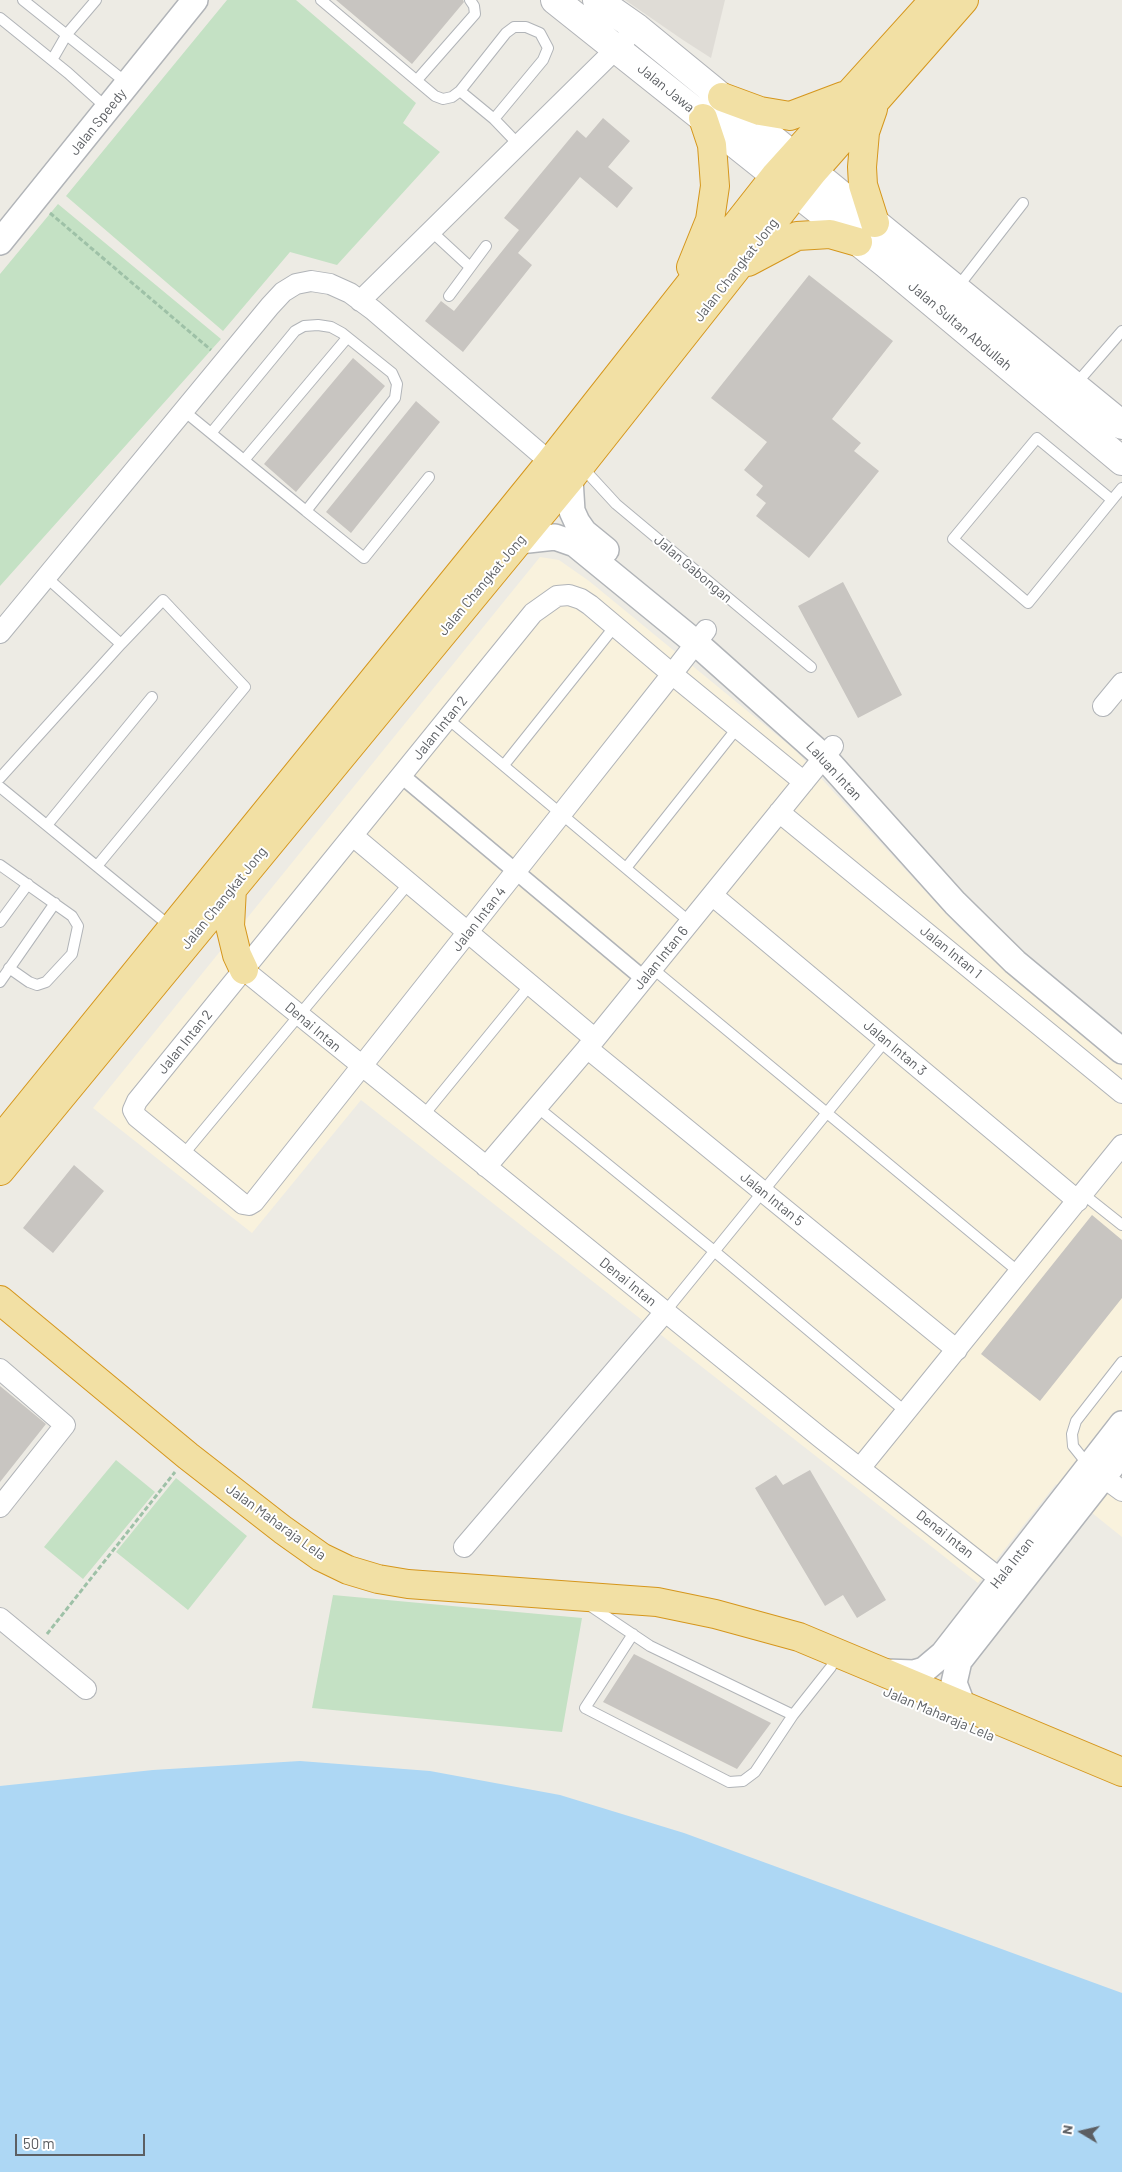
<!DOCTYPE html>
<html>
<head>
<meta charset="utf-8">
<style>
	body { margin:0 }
	#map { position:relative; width:1122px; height:2172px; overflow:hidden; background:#edebe4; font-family:Barlow,sans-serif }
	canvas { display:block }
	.north { position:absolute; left:1057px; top:2107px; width:50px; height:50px; -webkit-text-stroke:4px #fff; paint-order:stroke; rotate:279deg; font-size:14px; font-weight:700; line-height:20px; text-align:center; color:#5c5f63 }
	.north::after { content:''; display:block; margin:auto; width:18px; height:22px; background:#5c5f63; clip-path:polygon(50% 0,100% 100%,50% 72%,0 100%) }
	.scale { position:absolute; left:15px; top:2134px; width:130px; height:22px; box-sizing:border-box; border:2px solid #5c5f63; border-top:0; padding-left:6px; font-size:15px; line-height:18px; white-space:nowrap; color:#5c5f63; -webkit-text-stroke:4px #fff; paint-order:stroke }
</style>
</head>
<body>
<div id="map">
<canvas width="1122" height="2172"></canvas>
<div class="north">N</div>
<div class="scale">50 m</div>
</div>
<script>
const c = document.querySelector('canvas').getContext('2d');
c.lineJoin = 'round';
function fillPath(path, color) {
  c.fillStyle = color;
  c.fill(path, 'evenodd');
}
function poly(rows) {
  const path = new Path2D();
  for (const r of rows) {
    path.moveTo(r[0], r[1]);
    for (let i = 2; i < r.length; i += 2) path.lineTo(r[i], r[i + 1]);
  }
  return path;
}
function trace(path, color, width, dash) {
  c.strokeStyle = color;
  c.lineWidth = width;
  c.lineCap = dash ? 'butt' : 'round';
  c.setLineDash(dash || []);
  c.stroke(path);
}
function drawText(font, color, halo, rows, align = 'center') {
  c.font = font + ' Barlow,sans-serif';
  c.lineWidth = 4;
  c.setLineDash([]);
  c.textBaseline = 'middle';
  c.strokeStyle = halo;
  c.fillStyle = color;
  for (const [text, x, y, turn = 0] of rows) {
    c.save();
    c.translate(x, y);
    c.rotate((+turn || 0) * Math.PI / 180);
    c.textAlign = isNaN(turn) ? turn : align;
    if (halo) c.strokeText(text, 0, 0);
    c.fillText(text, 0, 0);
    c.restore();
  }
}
const commercial = poly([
	[540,557,559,560,589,581,795,750,960,929,1122,1066,1122,1537,1056,1484,978,1583,361,1100,252,1233,93,1108]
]);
const education = poly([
	[625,0,725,0,711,58,683,40]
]);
const green = poly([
	[227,0,296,0,416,103,403,123,440,152,337,265,290,252,223,331,66,196],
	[58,204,221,339,0,586,0,274],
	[116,1460,155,1492,83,1579,44,1547],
	[176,1478,247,1536,188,1610,116,1552],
	[333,1595,582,1618,562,1732,312,1708]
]);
const water = poly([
	[300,1761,430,1771,560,1795,684,1833,1122,1993,1122,2172,0,2172,0,1786,153,1770]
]);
const building = poly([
	[336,0,463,0,464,2,412,64],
	[603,118,630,141,608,167,633,188,617,208,580,177,518,253,532,265,463,352,425,321,441,301,454,311,519,230,504,218,577,130,586,138],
	[809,275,893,341,832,419,861,443,854,451,879,471,809,558,756,516,766,503,756,495,763,486,744,470,767,442,711,398],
	[353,358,385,386,296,492,264,464],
	[416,401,440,422,351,533,326,512],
	[843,582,902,695,858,718,798,606],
	[74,1165,104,1191,53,1253,23,1228],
	[1092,1215,1122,1240,1122,1298,1040,1401,981,1354],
	[0,1386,46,1424,0,1482],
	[810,1470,886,1600,857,1618,843,1595,825,1606,755,1488,776,1475,783,1485],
	[634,1654,771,1723,737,1769,603,1702]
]);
const path = poly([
	[50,213,211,350],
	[47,1634,175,1472]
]);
const service = poly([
	[23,0,128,84],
	[321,0,435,96,443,99,452,97,460,91],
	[0,18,68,73,108,109],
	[52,60,67,34,96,0],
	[417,80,475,14,474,6,470,0],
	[494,119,543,60,548,48,540,33,526,27,514,27,506,33,460,91,494,119,519,145],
	[431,231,470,267],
	[957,288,1023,203],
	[449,296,486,246],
	[1075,385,1122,331],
	[184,411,306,511,395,398,397,384,392,373,342,333,331,327,318,325,304,326,295,331,212,432],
	[245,459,347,338],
	[582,467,616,504,811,667],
	[1112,500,1037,438,953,539,1028,603,1112,500,1122,488],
	[306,511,364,558,429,477],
	[448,719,690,922],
	[504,765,615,626],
	[0,778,121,644,46,577],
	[0,787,171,927],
	[47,825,152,697],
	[0,865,72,916,78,926,72,954,46,982,37,985,29,982,9,968],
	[97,866,245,687,163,600,121,644],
	[626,868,738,727],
	[0,922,28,884],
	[652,968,1020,1273],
	[0,982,55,903],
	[537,1107,714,1251,906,1412],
	[423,1116,530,985],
	[183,1155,409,883],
	[1083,1194,1122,1225],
	[665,1312,886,1040],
	[1089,1466,1073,1446,1072,1434,1076,1421,1122,1362],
	[589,1605,650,1646,793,1715,831,1667],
	[633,1634,585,1708,729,1782,743,1781,755,1772,793,1715]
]);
const pedestrian = poly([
	[402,776,644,979]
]);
const minor = poly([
	[360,301,626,39],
	[706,630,672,674,562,813,361,1067,254,1202,249,1205,243,1204,137,1117,133,1110,137,1101,533,613,557,596,569,595,581,599,590,605,672,674,804,782],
	[0,633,270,306,283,292,296,284,311,281,330,284,350,293,373,310,550,462],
	[1103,706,1122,683],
	[779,812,1122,1093],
	[353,836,595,1039],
	[712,895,1078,1201],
	[244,970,821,1438,1013,1589],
	[587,1048,957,1350],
	[486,1167,595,1039,833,746],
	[0,1369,65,1425,0,1507],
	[861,1467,1122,1145],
	[1092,1469,1122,1491],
	[464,1547,665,1312],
	[0,1618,86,1689]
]);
const tertiary = poly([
	[0,242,195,0],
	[570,479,572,511,577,522,584,532,606,550],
	[519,541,555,537,575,544,696,643,824,757,955,903,1015,962,1122,1051],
	[886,1672,914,1673,924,1670,943,1654,1122,1424],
	[962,1704,954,1683,959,1661,1122,1453]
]);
const secondary = poly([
	[555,0,885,263,1122,461],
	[597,0,637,28,1122,425]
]);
const trunk = poly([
	[722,97,760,111,790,116,843,96],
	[873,109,865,132,862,167,863,185,875,223],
	[748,262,797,236,830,234,858,242],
	[691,267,710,220,715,186,712,145,703,118],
	[232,888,230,926,237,955,244,970],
	[0,1140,550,462,775,176,934,0],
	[0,1171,570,479,812,173,964,0],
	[0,1300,188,1456,283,1530,321,1557,348,1570,378,1579,408,1584,657,1602,715,1614,799,1637,1122,1772]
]);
const streetNames = [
	["Jalan Jawa",666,88,39],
	["Jalan Speedy",98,122,-51],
	["Jalan Changkat Jong",736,270,-52],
	["Jalan Sultan Abdullah",960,326,40],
	["Jalan Gabongan",693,569,40],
	["Jalan Changkat Jong",482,585,-50],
	["Jalan Intan 2",440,728,-51],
	["Laluan Intan",834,771,47],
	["Jalan Changkat Jong",224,898,-51],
	["Jalan Intan 4",479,919,-52],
	["Jalan Intan 1",951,952,39],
	["Jalan Intan 6",661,958,-51],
	["Denai Intan",313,1027,40],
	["Jalan Intan 2",185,1042,-51],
	["Jalan Intan 3",895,1048,40],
	["Jalan Intan 5",772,1199,39],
	["Denai Intan",628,1282,39],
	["Jalan Maharaja Lela",276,1522,36],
	["Denai Intan",945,1534,38],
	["Hala Intan",1012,1563,-52],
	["Jalan Maharaja Lela",939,1714,23]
];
fillPath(commercial, '#f9f2dd');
fillPath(education, '#dfdcd6');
fillPath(green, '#c4e1c4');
fillPath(water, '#add7f4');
fillPath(building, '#c8c5c1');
trace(service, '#b1b4b8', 12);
trace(pedestrian, '#b1b4b8', 18);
trace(minor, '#b1b4b8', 22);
trace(tertiary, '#b1b4b8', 28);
trace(secondary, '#b1b3b7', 30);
trace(trunk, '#d5961c', 30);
trace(path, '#9ec1a7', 3, [5, 2.5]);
trace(service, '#fff', 10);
trace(pedestrian, '#fff', 15);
trace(minor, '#fff', 20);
trace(tertiary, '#fff', 25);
trace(secondary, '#fff', 28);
trace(trunk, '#f2e0a4', 28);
drawText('14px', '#5c5f63', '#fff', streetNames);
</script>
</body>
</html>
